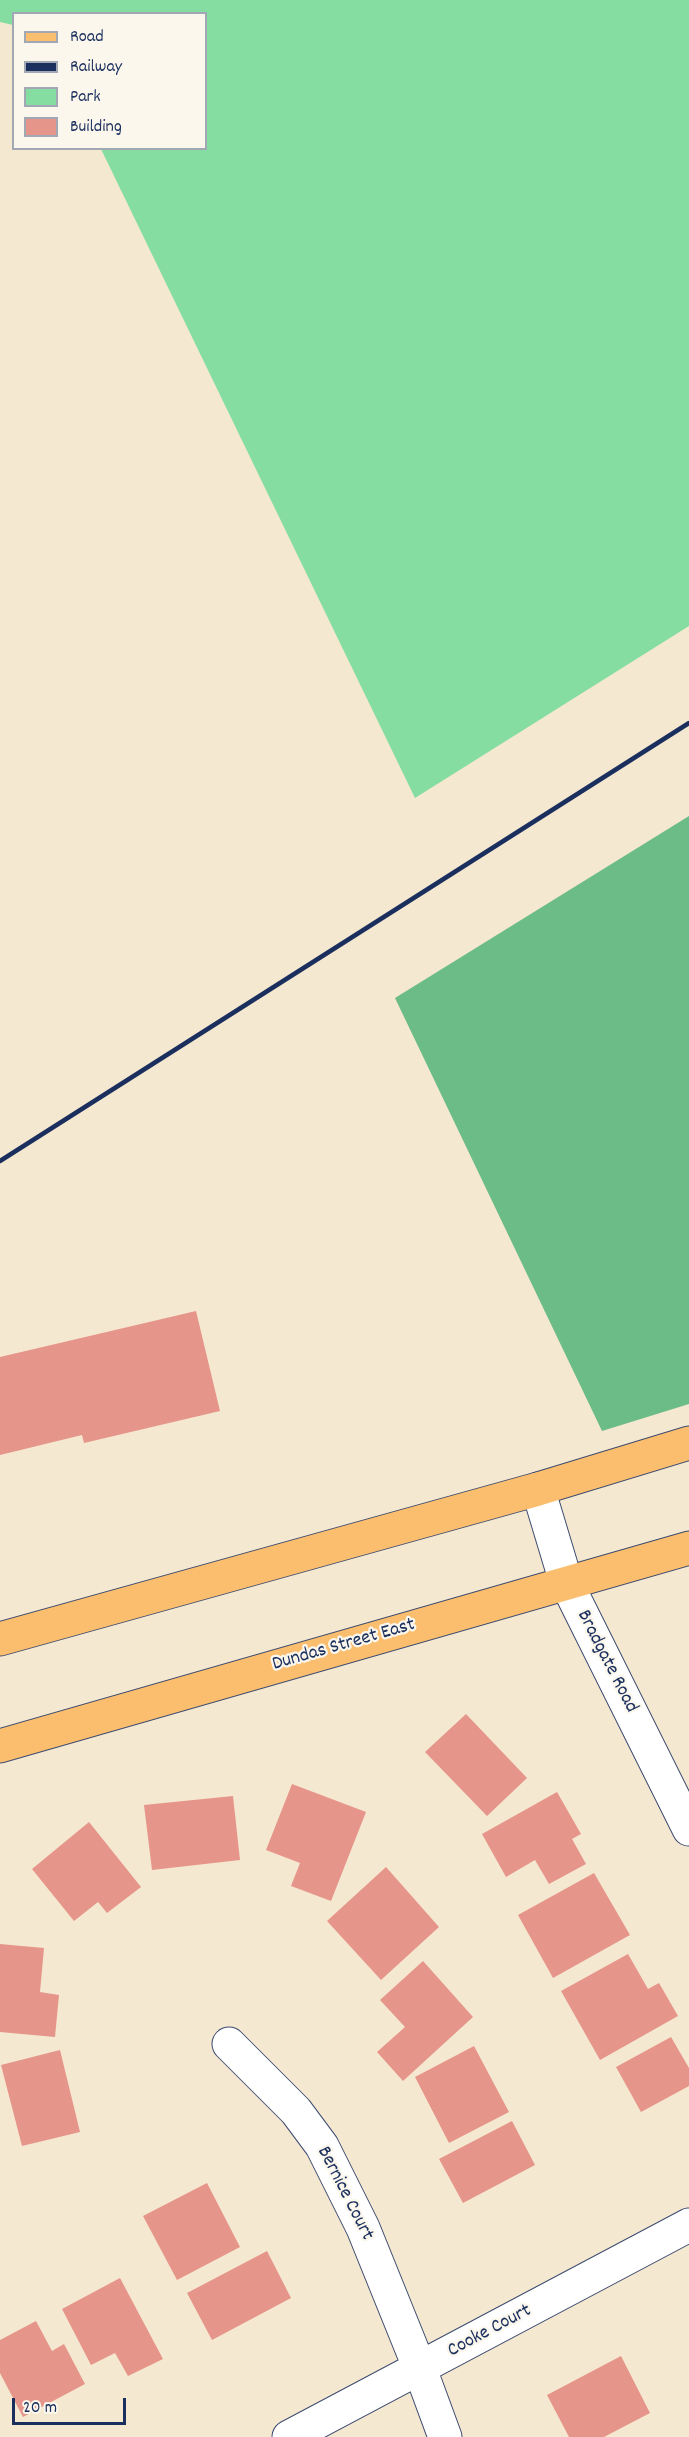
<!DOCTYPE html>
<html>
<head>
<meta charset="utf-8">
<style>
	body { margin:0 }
	#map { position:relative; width:689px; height:2437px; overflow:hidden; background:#f5e8d1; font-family:Dekko,sans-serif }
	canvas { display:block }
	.legend { position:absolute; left:12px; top:12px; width:195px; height:138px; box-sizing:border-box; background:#fbf7ec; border:2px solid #a1a7b3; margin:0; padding:8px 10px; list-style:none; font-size:18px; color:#1b2f5e }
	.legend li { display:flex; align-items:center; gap:12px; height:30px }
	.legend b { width:30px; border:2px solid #a1a7b3 }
	.scale { position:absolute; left:12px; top:2398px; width:114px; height:27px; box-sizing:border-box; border:3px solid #1b2f5e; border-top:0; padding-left:8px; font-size:18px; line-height:21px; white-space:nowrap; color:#1b2f5e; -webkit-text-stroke:4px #fbf7ec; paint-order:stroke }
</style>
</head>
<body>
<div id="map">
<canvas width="689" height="2437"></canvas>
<ul class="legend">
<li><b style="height:8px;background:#fbbe6e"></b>Road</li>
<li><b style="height:8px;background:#1b2f5e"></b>Railway</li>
<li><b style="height:16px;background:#85dda2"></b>Park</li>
<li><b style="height:16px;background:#e6958a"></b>Building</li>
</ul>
<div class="scale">20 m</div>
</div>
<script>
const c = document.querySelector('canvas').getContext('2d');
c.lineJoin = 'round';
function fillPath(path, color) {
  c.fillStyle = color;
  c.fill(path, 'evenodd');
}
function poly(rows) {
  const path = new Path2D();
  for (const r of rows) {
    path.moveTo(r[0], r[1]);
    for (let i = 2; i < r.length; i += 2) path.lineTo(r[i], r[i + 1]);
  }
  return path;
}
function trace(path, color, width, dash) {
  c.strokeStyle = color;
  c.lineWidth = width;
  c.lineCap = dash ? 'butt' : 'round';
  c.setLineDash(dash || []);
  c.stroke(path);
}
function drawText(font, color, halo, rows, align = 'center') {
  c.font = font + ' Dekko,sans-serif';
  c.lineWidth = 4.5;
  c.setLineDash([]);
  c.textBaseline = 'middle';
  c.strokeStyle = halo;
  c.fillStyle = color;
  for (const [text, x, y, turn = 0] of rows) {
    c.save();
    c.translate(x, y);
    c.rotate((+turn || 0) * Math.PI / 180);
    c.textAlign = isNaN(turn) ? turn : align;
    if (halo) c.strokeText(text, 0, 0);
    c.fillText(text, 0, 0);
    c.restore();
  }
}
const green = poly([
	[0,0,689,0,689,626,415,798,101,149,206,148,206,14,14,14,13,25,0,22]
]);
const forest = poly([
	[689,816,689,1404,602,1431,395,998]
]);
const building = poly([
	[196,1311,220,1411,84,1443,82,1435,0,1455,0,1357],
	[466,1714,527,1778,487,1816,425,1752],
	[292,1784,366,1812,331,1901,291,1886,300,1863,266,1850],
	[557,1792,581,1834,572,1839,586,1864,549,1884,535,1860,506,1877,482,1834],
	[233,1796,240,1860,152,1870,144,1805],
	[89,1822,141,1887,107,1913,98,1902,74,1921,32,1869],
	[386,1867,439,1927,381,1980,327,1921],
	[594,1873,630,1935,553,1978,518,1915],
	[0,1944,44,1948,40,1992,59,1995,55,2037,0,2032],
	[628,1954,648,1989,659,1983,678,2016,600,2060,561,1991],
	[423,1961,473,2017,403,2081,377,2052,405,2027,380,2000],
	[671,2037,689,2068,689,2086,641,2112,616,2067],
	[474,2046,509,2112,449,2143,415,2077],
	[60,2050,80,2132,22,2146,1,2065],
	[512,2121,535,2165,463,2203,439,2159],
	[207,2183,240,2247,177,2280,143,2216],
	[267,2251,291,2298,212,2340,187,2293],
	[120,2278,163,2359,128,2376,115,2353,91,2365,62,2309],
	[36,2321,52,2351,64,2344,85,2384,23,2417,0,2373,0,2340],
	[621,2356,650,2413,604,2437,569,2437,547,2395]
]);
const minor = poly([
	[538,1489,566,1582,689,1829],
	[229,2044,296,2111,322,2146,363,2228,420,2369,445,2437],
	[289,2437,689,2225]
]);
const primary = poly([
	[0,1639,538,1489,689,1443],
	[0,1746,689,1548]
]);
const rail = poly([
	[0,1161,689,723]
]);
const streetNames = [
	["Dundas Street East",344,1646,-16],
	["Bradgate Road",606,1662,63],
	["Bernice Court",344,2194,63],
	["Cooke Court",490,2332,-28]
];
fillPath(green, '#85dda2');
fillPath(forest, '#6cbc88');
fillPath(building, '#e6958a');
trace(minor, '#3c4b6f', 35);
trace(primary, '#3c4b6f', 35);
trace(minor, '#fff', 33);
trace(primary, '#fbbe6e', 33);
trace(rail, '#1b2f5e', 4.5);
drawText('20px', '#1b2f5e', '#fbf7ec', streetNames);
</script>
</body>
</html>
